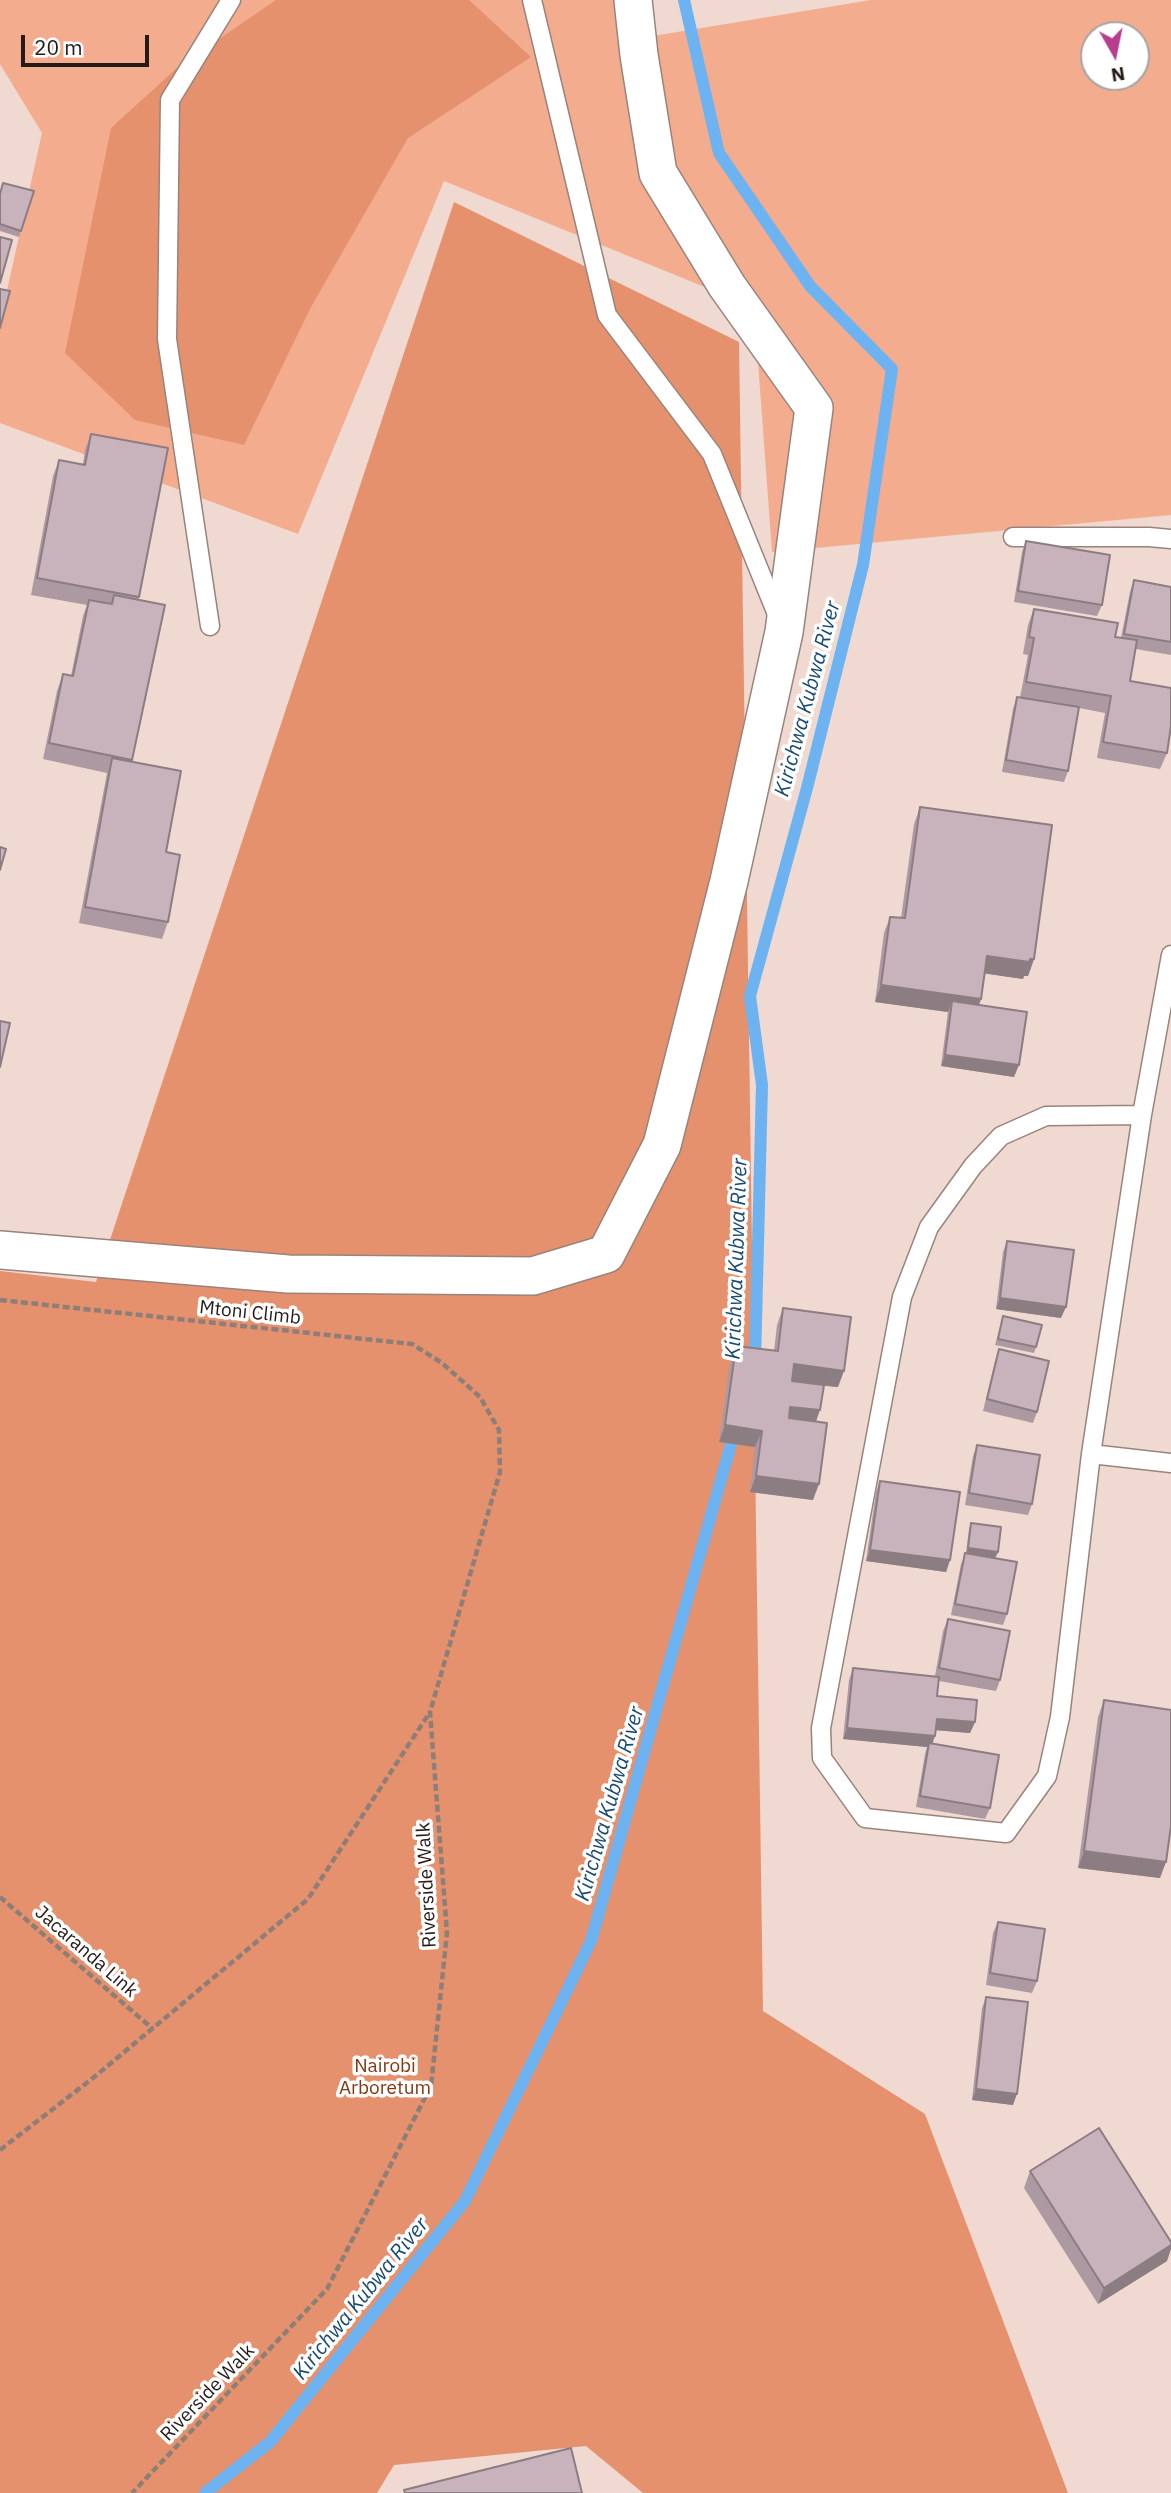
<!DOCTYPE html>
<html>
<head>
<meta charset="utf-8">
<style>
	body { margin:0 }
	#map { position:relative; width:1171px; height:2493px; overflow:hidden; background:#efd9d0; font-family:"IBM Plex Sans",sans-serif }
	canvas { display:block }
	.north { position:absolute; left:1080px; top:21px; width:70px; height:70px; box-sizing:border-box; background:#fff; border:2px solid #a7a4a3; border-radius:50%; rotate:171deg; font-size:19px; font-weight:700; line-height:28px; text-align:center; color:#241c19 }
	.north::after { content:''; display:block; margin:auto; width:24px; height:32px; background:#b93d8e; clip-path:polygon(50% 0,100% 100%,50% 72%,0 100%) }
	.scale { position:absolute; left:21px; top:35px; width:128px; height:32px; box-sizing:border-box; border:4px solid #241c19; border-top:0; padding-left:9px; font-size:21px; line-height:24px; white-space:nowrap; color:#241c19; -webkit-text-stroke:5px #fff; paint-order:stroke }
</style>
</head>
<body>
<div id="map">
<canvas width="1171" height="2493"></canvas>
<div class="north">N</div>
<div class="scale">20 m</div>
</div>
<script>
const c = document.querySelector('canvas').getContext('2d');
c.lineJoin = 'round';
function fillPath(path, color) {
  c.fillStyle = color;
  c.fill(path, 'evenodd');
}
function poly(rows) {
  const path = new Path2D();
  for (const r of rows) {
    path.moveTo(r[0], r[1]);
    for (let i = 2; i < r.length; i += 2) path.lineTo(r[i], r[i + 1]);
  }
  return path;
}
function trace(path, color, width, dash) {
  c.strokeStyle = color;
  c.lineWidth = width;
  c.lineCap = dash ? 'butt' : 'round';
  c.setLineDash(dash || []);
  c.stroke(path);
}
function drawText(font, color, halo, rows, align = 'center') {
  c.font = font + ' "IBM Plex Sans",sans-serif';
  c.lineWidth = 7;
  c.setLineDash([]);
  c.textBaseline = 'middle';
  c.strokeStyle = halo;
  c.fillStyle = color;
  for (const [text, x, y, turn = 0] of rows) {
    c.save();
    c.translate(x, y);
    c.rotate((+turn || 0) * Math.PI / 180);
    c.textAlign = isNaN(turn) ? turn : align;
    if (halo) c.strokeText(text, 0, 0);
    c.fillText(text, 0, 0);
    c.restore();
  }
}
const green = poly([
	[0,0,618,0,623,41,871,0,1171,0,1171,515,772,552,754,307,444,181,298,534,0,423,0,322,42,133,0,64],
	[1094,35,1136,35,1136,77,1094,77]
]);
const forest = poly([
	[276,0,469,0,531,57,408,138,311,307,244,445,135,420,65,353,111,128,178,67],
	[454,202,739,342,763,2011,925,2114,1068,2493,643,2493,586,2446,394,2465,377,2493,0,2493,0,1271,96,1282]
]);
const stream = poly([
	[684,0,719,153,810,286,892,369,863,565,807,788,750,996,762,1085,755,1362],
	[205,2493,270,2442,465,2201,591,1941,735,1430]
]);
const path = poly([
	[0,1300,412,1344,442,1363,480,1397,499,1430,500,1472,430,1712,447,1933,431,2086,327,2289,132,2493],
	[0,1897,153,2029],
	[0,2150,93,2078,308,1899,430,1712]
]);
const lane = poly([
	[532,0,607,315,712,454,779,619],
	[1013,537,1149,537,1171,539],
	[210,626,167,339,170,100,231,0],
	[1142,1115,1046,1116,1001,1136,973,1166,929,1227,902,1297,821,1728,822,1758,865,1818,1006,1833,1047,1776,1060,1717,1091,1454,1142,1115,1171,955],
	[1091,1454,1171,1463]
]);
const street = poly([
	[0,1250,288,1274,533,1276,606,1254,662,1145,729,881,784,632,814,408,727,286,658,173,639,55,633,0]
]);
const wall = poly([
	[34,191,19,237,0,231,0,192],
	[91,434,139,597,138,600,165,605,131,762,166,852,168,922,162,939,79,923,107,773,43,759,57,691,63,674,71,676,83,616,87,605,31,595,53,476,59,460,83,464,85,450],
	[1026,541,1102,605,1097,616,1014,602,1022,552],
	[1134,580,1171,587,1171,655,1136,649,1130,681,1167,753,1160,769,1097,758,1105,713,1079,708,1068,771,1064,782,1002,772,1013,709,1017,697,1020,698,1028,655,1023,654,1028,625,1034,609,1115,637,1121,638,1130,592],
	[920,807,1034,959,1028,976,1024,976,1023,979,984,973,981,999,979,1005,1014,1077,941,1066,948,1012,875,1002,884,933,890,917,901,918,914,824],
	[1007,1241,1061,1318,996,1309,1003,1252],
	[783,1308,838,1387,823,1386,816,1422,813,1500,750,1492,755,1447,719,1442,730,1362,736,1346,774,1351,777,1325],
	[1003,1316,1036,1347,1034,1353,995,1345],
	[999,1349,1037,1412,1033,1423,983,1411,995,1361],
	[977,1445,1032,1504,1028,1515,965,1505,973,1456],
	[880,1481,950,1560,946,1572,866,1561,876,1492],
	[971,1523,998,1552,995,1558,1007,1614,1003,1625,951,1615,961,1564,966,1553,969,1529],
	[948,1619,1000,1680,996,1691,939,1681,937,1696,975,1722,970,1733,936,1730,932,1743,990,1808,985,1819,916,1807,925,1754,927,1747,843,1739,849,1680,853,1668,935,1676,943,1631],
	[1104,1700,1160,1878,1078,1868,1098,1717],
	[998,1922,1037,1981,1032,1993,986,1985,993,1933],
	[986,1997,1013,2105,972,2100,982,2008],
	[1030,2171,1167,2261,1098,2304,1024,2188]
]);
const shadedWall = poly([
	[987,956,1030,959,1034,959,1028,976,1024,976,1023,979,981,973],
	[881,985,981,999,975,1015,952,1001,948,1012,875,1002],
	[945,1055,1019,1065,1014,1077,941,1066],
	[1000,1298,1066,1307,1061,1318,996,1309],
	[794,1364,844,1371,838,1387,788,1381],
	[790,1407,820,1410,814,1427,784,1423],
	[725,1425,762,1431,755,1447,719,1442],
	[756,1476,819,1484,813,1500,750,1492],
	[968,1548,998,1552,995,1558,966,1554],
	[870,1550,950,1560,946,1572,866,1561],
	[937,1719,975,1722,970,1733,933,1730],
	[847,1728,935,1736,931,1748,929,1743,927,1747,843,1739],
	[1084,1851,1166,1862,1160,1878,1078,1868],
	[976,2089,1017,2094,1013,2105,972,2100],
	[1171,2245,1171,2249,1167,2261,1098,2304,1104,2288]
]);
const building = poly([
	[3,183,34,191,21,231,0,224,0,194,3,183],
	[0,237,12,240,0,283,0,237],
	[0,289,10,291,0,328,0,289],
	[91,434,168,448,139,597,37,578,59,460,85,465,91,434],
	[1026,541,1110,555,1102,605,1018,591,1026,541],
	[1134,580,1171,587,1171,642,1124,634,1134,580],
	[114,595,165,605,132,760,49,743,63,674,73,676,89,600,112,604,114,595],
	[1034,609,1118,623,1115,637,1137,640,1130,681,1171,688,1171,726,1167,753,1103,742,1111,696,1026,682,1034,638,1029,637,1034,609],
	[1017,697,1079,707,1068,771,1006,760,1017,697],
	[112,758,181,771,166,852,180,855,168,922,85,907,112,758],
	[920,807,1052,825,1034,959,1030,959,1029,962,987,956,981,999,881,985,890,917,905,918,920,807],
	[0,847,6,849,0,870,0,847],
	[952,1001,1027,1012,1019,1065,945,1055,952,1001],
	[0,1021,10,1023,0,1067,0,1021],
	[1007,1241,1074,1250,1066,1307,1000,1298,1007,1241],
	[783,1308,851,1317,844,1371,794,1364,792,1381,824,1385,820,1410,790,1407,789,1418,827,1423,819,1484,756,1476,762,1431,725,1425,736,1346,778,1351,783,1308],
	[1003,1316,1042,1325,1036,1347,998,1339,1003,1316],
	[999,1349,1049,1361,1037,1412,987,1399,999,1349],
	[977,1445,1040,1455,1032,1504,969,1493,977,1445],
	[880,1481,960,1492,950,1560,870,1550,880,1481],
	[971,1523,1001,1527,998,1552,968,1548,971,1523],
	[965,1553,1017,1562,1007,1614,955,1604,965,1553],
	[948,1619,1010,1631,1000,1680,939,1668,948,1619],
	[853,1668,939,1677,937,1696,977,1700,975,1722,937,1719,935,1736,847,1728,853,1668],
	[1104,1700,1171,1710,1171,1826,1166,1862,1084,1851,1104,1700],
	[929,1743,999,1755,990,1808,920,1796,929,1743],
	[998,1922,1045,1929,1037,1981,990,1973,998,1922],
	[986,1997,1028,2002,1017,2094,976,2089,986,1997],
	[1099,2128,1171,2242,1171,2245,1104,2288,1030,2171,1099,2128],
	[571,2448,582,2493,405,2493,404,2490,571,2448]
]);
const streetNames = [
	["Mtoni Climb",250,1313,6],
	["Riverside Walk",427,1885,-93],
	["Jacaranda Link",86,1952,41],
	["Riverside Walk",208,2393,-46]
];
const parkNames = [
	["Nairobi",385,2067],
	["Arboretum",385,2089]
];
const waterNames = [
	["Kirichwa Kubwa River",808,699,-75],
	["Kirichwa Kubwa River",737,1259,-88],
	["Kirichwa Kubwa River",610,1804,-74],
	["Kirichwa Kubwa River",361,2299,-51]
];
fillPath(green, '#f4ac8e');
fillPath(forest, '#e6916d');
trace(stream, '#6db3f1', 12);
trace(lane, '#98847c', 21);
trace(street, '#98847c', 40);
trace(path, '#8e7e78', 4.5, [7, 3.5]);
trace(lane, '#fff', 18);
trace(street, '#fff', 37);
fillPath(wall, '#ac99a1');
fillPath(shadedWall, '#8c7d83');
fillPath(building, '#c8b2bb');
trace(building, '#8c7d83', 2);
drawText('19px', '#241c19', '#fff', streetNames);
drawText('19px', '#843711', '#fff', parkNames);
drawText('italic 21px', '#174a73', '#fff', waterNames);
</script>
</body>
</html>
